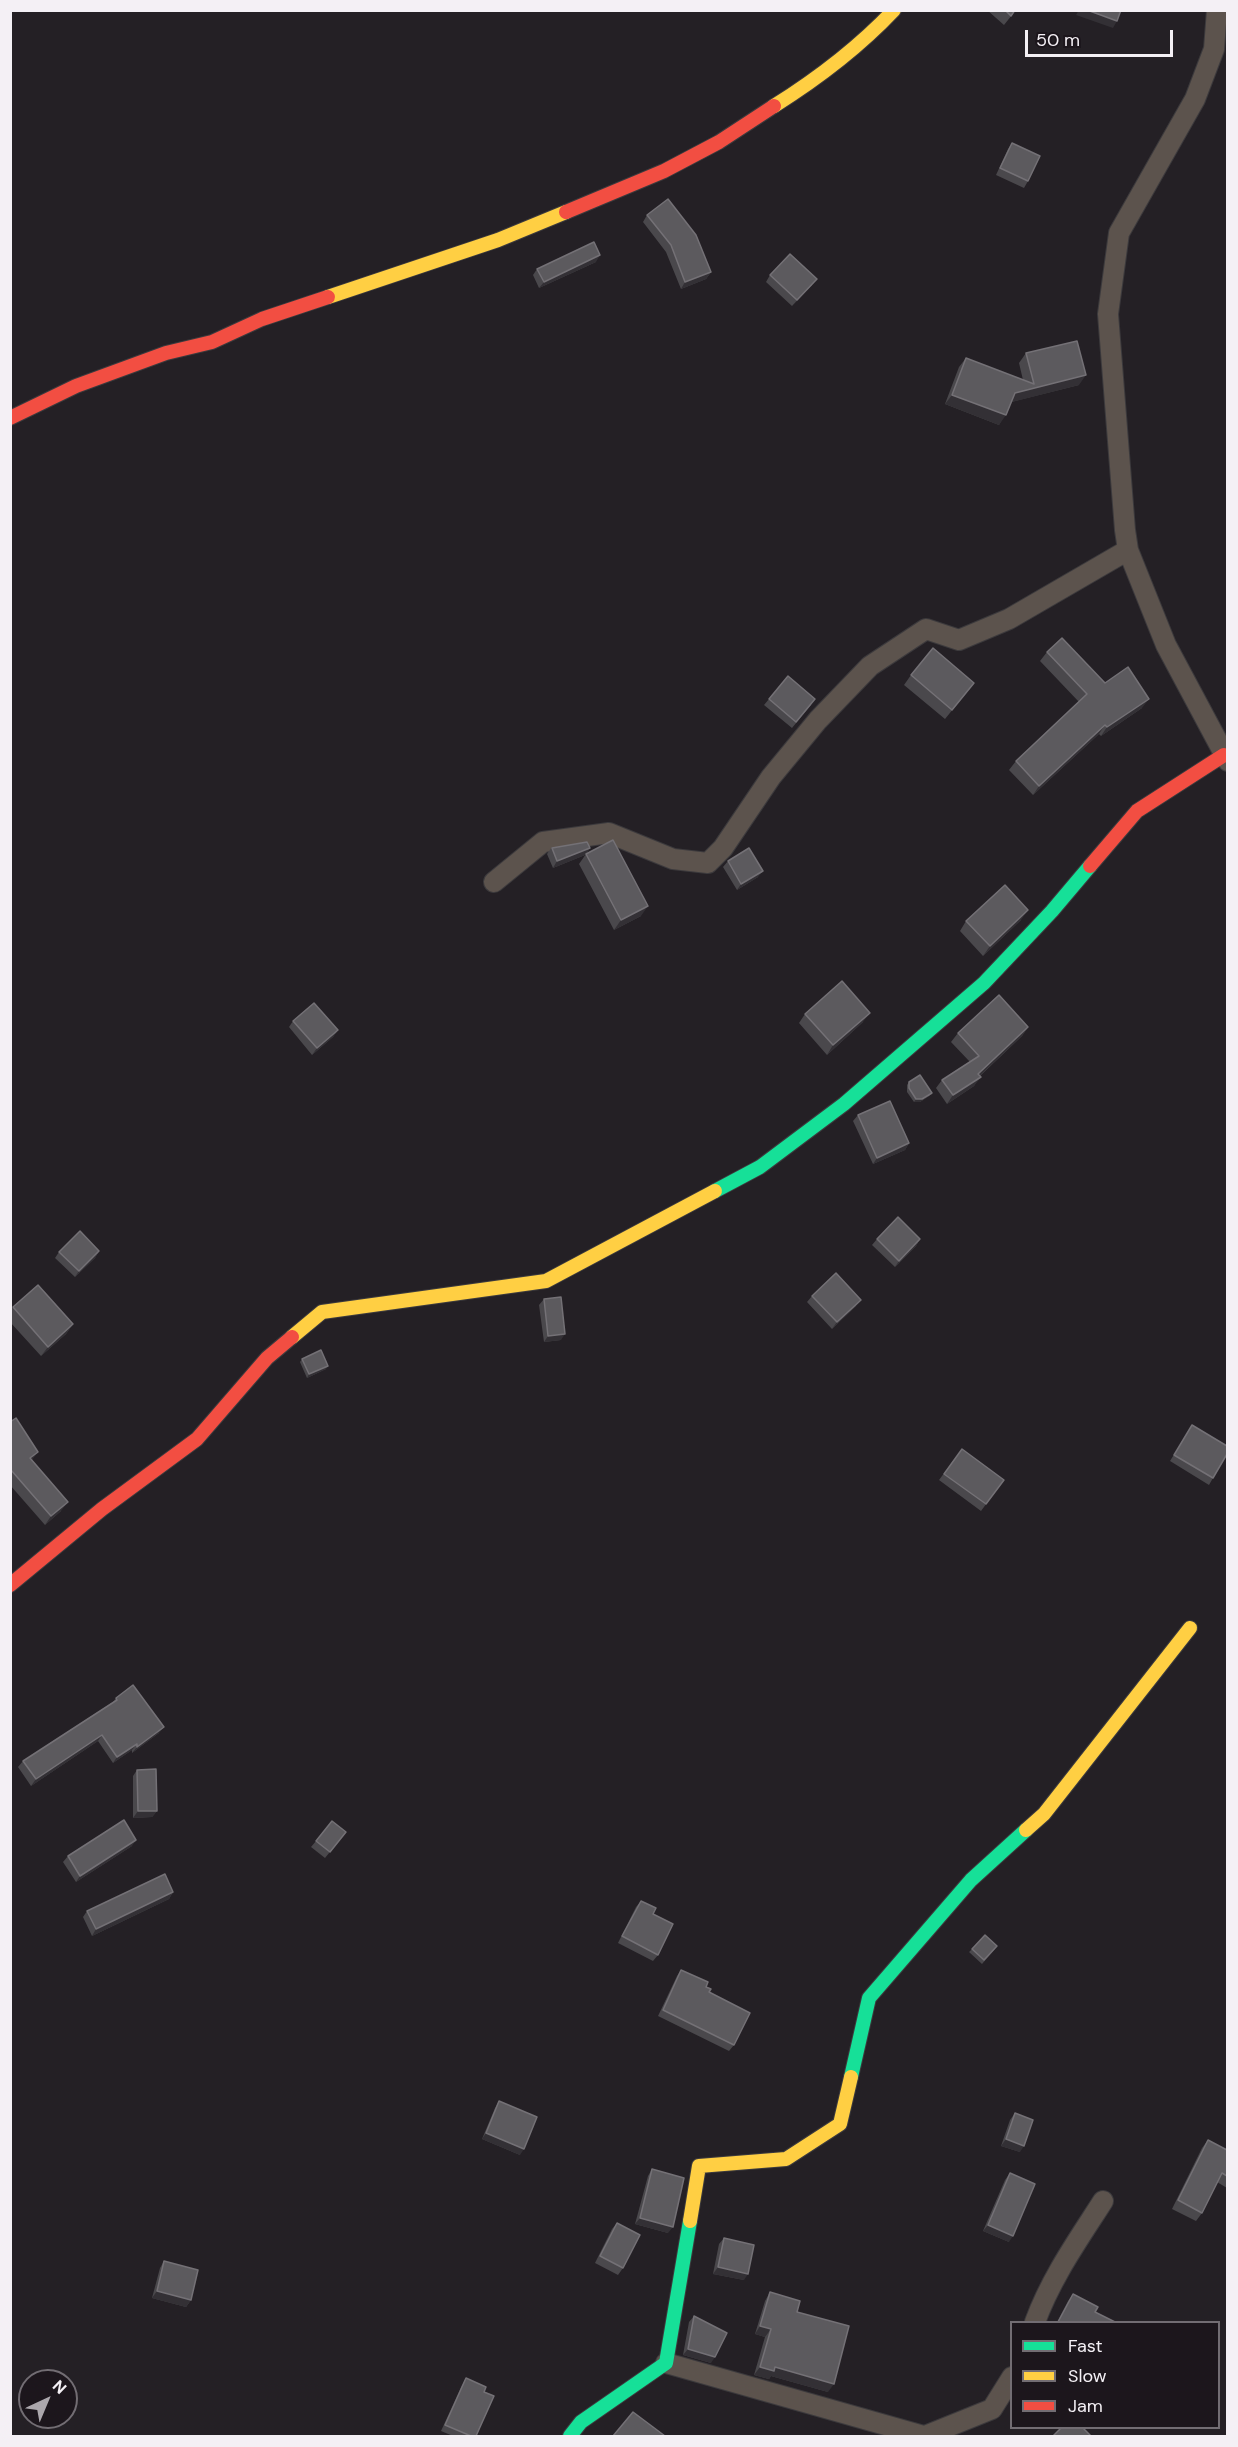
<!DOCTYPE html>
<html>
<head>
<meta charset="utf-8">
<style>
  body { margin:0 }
  #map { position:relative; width:1238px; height:2447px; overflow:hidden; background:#242025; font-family:"DM Sans",sans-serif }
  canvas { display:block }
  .frame { position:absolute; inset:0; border:12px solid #f4f0f5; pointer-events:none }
  .legend { position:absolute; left:1010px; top:2321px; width:210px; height:108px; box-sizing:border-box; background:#1c161c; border:2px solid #726d73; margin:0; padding:8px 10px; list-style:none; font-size:18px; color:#f4f0f5 }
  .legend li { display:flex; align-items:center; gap:12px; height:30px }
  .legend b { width:30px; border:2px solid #726d73 }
  .north { position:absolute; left:18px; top:2369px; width:60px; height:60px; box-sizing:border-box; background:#1c161c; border:2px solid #726d73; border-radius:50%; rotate:44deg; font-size:16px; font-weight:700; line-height:24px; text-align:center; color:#f4f0f5 }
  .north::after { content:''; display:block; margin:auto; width:21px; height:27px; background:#aba7ac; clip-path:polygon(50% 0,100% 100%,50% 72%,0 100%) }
  .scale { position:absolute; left:1025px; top:30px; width:148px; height:27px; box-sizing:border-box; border:3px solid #f4f0f5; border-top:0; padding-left:8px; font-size:18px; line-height:21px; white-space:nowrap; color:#f4f0f5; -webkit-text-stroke:4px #1c161c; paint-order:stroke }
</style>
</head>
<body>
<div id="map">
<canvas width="1238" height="2447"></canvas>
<div class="frame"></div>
<ul class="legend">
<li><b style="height:8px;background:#16e098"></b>Fast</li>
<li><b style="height:8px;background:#ffcf43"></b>Slow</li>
<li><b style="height:8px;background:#f24e42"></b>Jam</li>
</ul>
<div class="north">N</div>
<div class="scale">50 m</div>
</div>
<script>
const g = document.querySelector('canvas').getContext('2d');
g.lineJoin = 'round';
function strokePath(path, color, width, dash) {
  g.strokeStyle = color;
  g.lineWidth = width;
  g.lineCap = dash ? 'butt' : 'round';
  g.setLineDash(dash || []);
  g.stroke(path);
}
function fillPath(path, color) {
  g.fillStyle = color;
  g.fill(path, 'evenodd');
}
const street = new Path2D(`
  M1217,10l-3,39 -19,50 -76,134 -11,81 17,216 3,20 38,95 62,116
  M494,882l49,-40 66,-9 64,26 35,4 15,-15 48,-71 47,-57 52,-54 56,-37 33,11 50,-21 119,-69
  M1035,2322c16,-44 43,-82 68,-121
  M666,2363l258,73
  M925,2436l67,-27 20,-32`);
const fast = new Path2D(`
  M715,1191l45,-24 84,-63 140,-121 68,-72 38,-45
  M851,2077l18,-79 102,-118 55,-50
  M570,2436l11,-14 85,-59 24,-142`);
const slow = new Path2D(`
  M774,106c43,-27 85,-59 120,-96
  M328,297l170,-57 68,-28
  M292,1337l30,-25 224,-31 169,-90
  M1026,1830l18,-16 146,-186
  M690,2221l9,-55 87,-7 54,-35 11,-47`);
const jam = new Path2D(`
  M566,212l98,-41 55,-29 55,-36
  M10,418l66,-32 90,-33 46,-11 50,-23 66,-22
  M1090,866l47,-55 87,-56
  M10,1585l92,-76 95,-70 70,-81 25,-21`);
const wall = new Path2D(`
  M987,10h29l-12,15z
  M1012,143l16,38 -4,7 -28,-13 12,-26z
  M647,215l64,57 -5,7 -25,10 -15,-37 -23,-30z
  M596,262l-57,26 -6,-13 4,-6z
  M770,275l42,10 -20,21 -26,-24z
  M1026,353l53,32 -68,17 -12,23 -54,-21 14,-37 7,-9 57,22 -4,-17z
  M1047,652l58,31 37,25 -41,28 -2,-2 -66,61 -24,-25 7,-9 63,-59 -39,-41z
  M911,675l56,17 -22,27 -41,-34z
  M769,699l42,6 -19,23 -28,-23z
  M552,847l38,1 -5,7 -32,13 -6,-14z
  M586,854l55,62 -27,14 -35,-66z
  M728,861l30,16 -21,13 -14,-23z
  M1021,920l-38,36 -23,-25 6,-10z
  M805,1014l58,8 -36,33 -28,-32z
  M293,1021l45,9 -5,7 -21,18 -23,-28z
  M1028,1027l-6,9 -42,40 -6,10 -27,18 -11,-16 6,-8 28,-18 -19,-20 7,-9z
  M909,1082l23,11 -3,3 -9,6h-6l-7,-10v-7z
  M858,1115l51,28 -4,7 -32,14 -20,-43z
  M877,1239h43l-4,7 -21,21 -23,-22z
  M99,1251l-4,7 -20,19 -20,-19 4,-6z
  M812,1296l44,10 -24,23 -25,-27z
  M544,1299l17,41 -17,2 -5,-37z
  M13,1307l60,17 -7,10 -25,22 -31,-34v-11z
  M302,1359l24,10 -19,9 -7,-16z
  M10,1422l51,89 -16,14 -35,-40z
  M1192,1425l21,53 -4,7 -39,-24z
  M962,1449l42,31 -23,31 -42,-31z
  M116,1698l43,35 -27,20v-3l-19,13 -15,-22 -67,45 -13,-19 5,-6 90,-59z
  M137,1770l20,41 -5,6 -19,1v-42z
  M346,1832l-21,26 -14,-11 5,-6z
  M132,1846l-56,36 -13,-20 5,-6z
  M173,1892l-4,7 -77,37 -9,-19 4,-6z
  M641,1901l12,13 5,41 -5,6 -35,-18 18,-36z
  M972,1949h23l-13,15 -13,-12z
  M681,1970l25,17 3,5 25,53 -5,6 -71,-35 19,-40z
  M499,2101l21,54 -38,-16 13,-31z
  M1015,2113l5,39 -19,-6 9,-26z
  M1208,2140l19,10v38l-10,-6 -15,31 -6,8 -24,-12 30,-61z
  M652,2169l16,64 -33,-9 13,-48z
  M1010,2173l-1,69 -26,-11 22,-51z
  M617,2223l6,45 -5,7 -23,-12 17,-34z
  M724,2238l20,42 -31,-6 6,-30z
  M164,2261l27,39 -5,7 -34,-9 8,-30z
  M770,2292l27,20 31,80 -57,-16 -2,3 -15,-4 11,-38 -10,-3 10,-33z
  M1073,2294l22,18 20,10h-58l11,-21z
  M694,2316l17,47 -28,-8 6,-33z
  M466,2378l18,14 -8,44h-23l-12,-5 21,-46z`);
const shadedWall = new Path2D(`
  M1079,10h8l30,11 -4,7 -37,-13z
  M600,255l-4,7 -57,26 5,-6z
  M711,272l-5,7 -25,10 4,-7z
  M1086,375l-7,10 -71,18 7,-10z
  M952,395l54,20 -7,10 -54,-21z
  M1149,699l-7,9 -41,28 6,-9z
  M1105,725l-6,9 -66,61 6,-9z
  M590,848l-5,7 -32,13 4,-7z
  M763,871l-5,6 -21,13 4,-6z
  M648,906l-7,10 -27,14 7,-10z
  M1028,910l-7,10 -38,36 7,-10z
  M870,1013l-7,9 -36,33 6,-10z
  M1028,1027l-6,9 -50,47 6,-9z
  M338,1030l-5,7 -21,18 5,-7z
  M981,1077l-7,9 -27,18 6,-9z
  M932,1093l-3,3 -9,6h-6l2,-3z
  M909,1143l-4,7 -32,14 4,-6z
  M920,1239l-4,7 -21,21 4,-6z
  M99,1251l-4,7 -20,19 4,-6z
  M861,1300l-5,6 -24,23 5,-7z
  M73,1324l-7,10 -25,22 7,-9z
  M565,1334l-4,6 -17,2 4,-6z
  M328,1366l-2,3 -19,9 2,-4z
  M38,1452l-6,8 -2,-2z
  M68,1502l-7,9 -16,14 6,-9z
  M164,1727l-5,6 -27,20 5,-6z
  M102,1735l-4,6 -67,45 5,-7z
  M137,1744l-5,6 -19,13 4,-6z
  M138,1811h19l-5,6 -19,1z
  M136,1840l-4,6 -56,36 4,-6z
  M173,1892l-4,7 -77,37 4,-7z
  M486,2133l38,16 -4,6 -38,-16z
  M1006,2139l18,7 -4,6 -19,-6z
  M640,2218l33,9 -5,6 -33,-9z
  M988,2225l25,11 -4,6 -26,-11z
  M718,2267l30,7 -4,6 -31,-6z
  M157,2291l34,9 -5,7 -34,-9z
  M760,2326l11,3 -6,8 -10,-3z
  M688,2349l27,8 -4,6 -28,-8z
  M760,2367h15l59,17 -6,8 -57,-16 -2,3 -15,-4z`);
const building = new Path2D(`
  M1005,10h10l-4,6z
  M1087,10h34l-4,11z
  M1012,143l28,13 -12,25 -28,-13z
  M668,199l28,36 15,37 -26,10 -14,-37 -24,-30z
  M594,242l6,13 -56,27 -7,-13z
  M790,254l27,25 -20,21 -27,-25z
  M1077,341l9,34 -71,18 -9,22 -54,-20 14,-37 68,26 -8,-31z
  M1062,638l43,45 23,-16 21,32 -42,28 -2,-2 -66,61 -23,-25 71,-67 -40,-42z
  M933,648l41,35 -22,27 -41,-35z
  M788,676l27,23 -19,23 -27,-23z
  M613,840l35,66 -27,14 -35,-66z
  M587,842l3,6 -33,13 -5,-13z
  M749,848l14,23 -22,13 -13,-23z
  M1005,885l23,25 -38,36 -24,-25z
  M842,981l28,32 -37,32 -28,-31z
  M999,995l29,32 -50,47 3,3 -28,18 -11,-15 37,-24 -21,-23z
  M314,1003l24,27 -21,18 -24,-27z
  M920,1075l12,18 -10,6h-6l-7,-11v-6z
  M890,1101l19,42 -32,15 -19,-43z
  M898,1217l22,22 -21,22 -22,-22z
  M80,1231l19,20 -20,20 -20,-19z
  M836,1273l25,27 -24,22 -25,-26z
  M38,1285l35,39 -25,23 -35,-40z
  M561,1297l4,37 -17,2 -4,-37z
  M321,1350l7,16 -19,8 -7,-15z
  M16,1418l22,34 -8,6 38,44 -17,14 -40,-46 -1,1v-49z
  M1192,1425l35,21v8l-14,24 -39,-23z
  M962,1449l42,31 -18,24 -42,-30z
  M133,1685l31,42 -27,20v-3l-20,13 -15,-22 -66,44 -13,-18 94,-61 -1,-2z
  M156,1769l1,42h-19l-1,-41z
  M124,1820l12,20 -56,36 -12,-20z
  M332,1821l14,11 -16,20 -14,-11z
  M165,1874l8,18 -77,37 -9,-18z
  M641,1901l15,7 -3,6 20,10 -15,31 -36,-19z
  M985,1935l12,11 -13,14 -12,-11z
  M681,1970l27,12 -2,5 5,2 -2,3 41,21 -16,32 -71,-35z
  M499,2101l38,16 -13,32 -38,-16z
  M1015,2113l18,7 -9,26 -18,-7z
  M1208,2140l19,10v26l-5,-3 -20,40 -24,-13z
  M652,2169l32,9 -11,49 -33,-9z
  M1010,2173l25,11 -22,52 -25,-11z
  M617,2223l23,12 -17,33 -23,-12z
  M724,2238l30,7 -6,29 -30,-7z
  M164,2261l34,9 -7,30 -34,-9z
  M770,2292l30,9 -3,11 52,14 -15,58 -59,-17 -1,4 -14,-4 11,-38 -11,-3z
  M1073,2294l25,13 -3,5 20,10h-57z
  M694,2316l33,17 -12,24 -27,-8z
  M466,2378l20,9 -2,5 10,4 -18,40h-5l-26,-11z
  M633,2412l32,24h-52z
  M1062,2427h20l9,9h-38z`);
strokePath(street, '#3c3a3d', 22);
strokePath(fast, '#3c3a3d', 16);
strokePath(slow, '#3c3a3d', 16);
strokePath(jam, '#3c3a3d', 16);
strokePath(street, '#5c534d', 20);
strokePath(fast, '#16e098', 14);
strokePath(slow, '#ffcf43', 14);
strokePath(jam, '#f24e42', 14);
fillPath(wall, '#4a484c');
fillPath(shadedWall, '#333035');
fillPath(building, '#5c5a5e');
strokePath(building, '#747176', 1.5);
</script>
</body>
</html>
